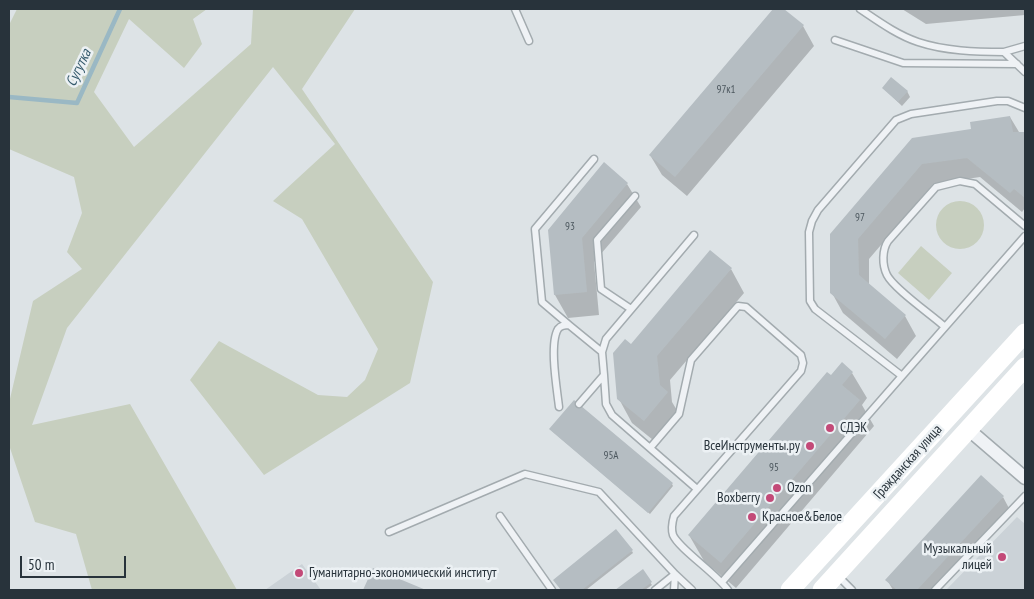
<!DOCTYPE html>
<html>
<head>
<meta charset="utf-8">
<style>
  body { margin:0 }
  #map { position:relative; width:1034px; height:599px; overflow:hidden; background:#dde3e6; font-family:"PT Sans Narrow",sans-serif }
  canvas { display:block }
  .frame { position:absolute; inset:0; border:10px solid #28333b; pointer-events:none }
  .scale { position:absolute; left:20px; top:556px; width:106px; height:22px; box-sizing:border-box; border:2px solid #28333b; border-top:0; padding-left:6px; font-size:15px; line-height:18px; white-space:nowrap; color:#28333b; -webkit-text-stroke:4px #ecf1f4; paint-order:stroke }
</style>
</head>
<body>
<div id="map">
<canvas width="1034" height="599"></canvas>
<div class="frame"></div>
<div class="scale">50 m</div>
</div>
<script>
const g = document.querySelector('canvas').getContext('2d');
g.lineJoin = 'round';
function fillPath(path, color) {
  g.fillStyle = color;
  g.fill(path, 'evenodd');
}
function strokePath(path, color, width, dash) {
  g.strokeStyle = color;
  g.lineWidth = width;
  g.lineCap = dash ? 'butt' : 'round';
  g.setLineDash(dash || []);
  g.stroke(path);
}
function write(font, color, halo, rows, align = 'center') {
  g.font = font + ' "PT Sans Narrow",sans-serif';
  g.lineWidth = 5;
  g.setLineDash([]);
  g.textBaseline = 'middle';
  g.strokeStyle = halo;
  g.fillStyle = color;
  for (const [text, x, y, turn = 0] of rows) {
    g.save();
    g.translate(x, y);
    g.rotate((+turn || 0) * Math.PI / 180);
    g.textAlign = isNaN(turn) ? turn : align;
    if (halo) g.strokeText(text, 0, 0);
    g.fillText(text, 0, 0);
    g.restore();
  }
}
const built = new Path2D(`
  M1017,517l8,7v66h-79z
  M302,564l19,26h-56z`);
const green = new Path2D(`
  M17,9h190l-14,10 9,25 -18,24 -55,-49 -35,73 40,55 117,-103 2,-35h102l-53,80 131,193 -23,101 -146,92 -74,-95 29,-39 99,54 29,2 18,-17 13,-31 -76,-130 -29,-18 62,-57 -62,-77 -206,261 -35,97 98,-21 107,186h-145l-16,-56 -41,-12 -26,-77v-42l24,-102 49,-32 -15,-17 15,-39 -8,-36 -65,-28v-124z
  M936 225a24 24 0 1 1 48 0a24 24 0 1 1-48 0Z
  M921,246l31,27 -23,27 -31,-27z`);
const shadow = new Path2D(`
  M774,9h8l21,17 11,20 -127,150 -25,-21 -12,-20z
  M902,9h123v6l-99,9z
  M883,88l24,3 3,6 -8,9z
  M1010,117l9,15 6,1v75l-3,4 -42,-35 -47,7 -64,75v27l36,30 11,20 -19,23 -54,-46 -11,-20 -1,-59 81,-95 60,-9z
  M627,184l14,23 -47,55 5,53 -31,3 -13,-23 -6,-65z
  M731,269l13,24 -74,87 2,22 9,15 -23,27 -26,-21 -13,-24 12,-53z
  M852,373l15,25 -5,7 12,21 -138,162 -32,-27 -15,-26 142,-158z
  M552,431l120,53 1,2 -23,28z
  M1003,497l8,15 -71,78h-47l-6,-10z
  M632,551l1,2 -47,37h-24l-6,-8z
  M374,569l49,21h-58z
  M642,571l10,14 -7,5h-28z`);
const stream = new Path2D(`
  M9,97l68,6 43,-94`);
const building = new Path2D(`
  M773,9h11l20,16 -129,152 -26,-22z
  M891,77l17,14 -10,11 -16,-14z
  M1010,116l3,16h12v66l-11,-9 -4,4 -43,-35 -45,6 -64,75 1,36 47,40 -21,24 -55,-46v-59l82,-96 59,-9 -1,-7z
  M604,162l24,21 -46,55 5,54 -33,3 -6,-65z
  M710,250l22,18 -75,88 3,29 8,7 -24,29 -27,-22 -4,-46 12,-14 6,5z
  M842,362l11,10 -11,13 18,15 -139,163 -33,-28 139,-163 4,3z
  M574,400l99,83 -25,30 -99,-84z
  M981,475l23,21 -87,94h-20l-12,-10z
  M616,529l17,21 -51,40h-21l-8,-10z
  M373,568l53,22h-63z
  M643,569l9,13 -11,8h-26z`);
const lane = new Path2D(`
  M515,9l14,32
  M860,9c18,12 37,26 58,33 27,9 58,10 86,10l21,20
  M835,40l68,23 114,1
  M1004,52l21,-6
  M1025,108l-17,-7h-11l-86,13 -15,6 -78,90 -6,11 -3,11 1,69 5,8 87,67 123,-140
  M631,309l-30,-20 -4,-49 38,-44
  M569,325l-27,-23 -7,-73 59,-70
  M945,327c-13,-12 -51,-38 -58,-52 -5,-10 -5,-25 1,-34l48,-54 24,-6 15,3 50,42
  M602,352l2,23
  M579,404l25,-29 2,29 6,11 85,74
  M559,407c-2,-18 -10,-63 -1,-78 3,-4 7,-4 11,-4l33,27 4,-13 88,-104
  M650,448l29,-34 12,-54 47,-54 8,1 55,48 2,8 -2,8 -127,145c-2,7 -3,13 -1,19 6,14 43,38 55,55
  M500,516l52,74
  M389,532l136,-58 74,18 76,82 -1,16
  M837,575l15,15
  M722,582l180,-206
  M655,590l20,-16 17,16
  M935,590l90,-94`);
const street = new Path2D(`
  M968,429l57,49`);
const secondary = new Path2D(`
  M790,590l235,-257
  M822,590l203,-223`);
const markers = [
  [830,428,5,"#c34a78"],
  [810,446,5,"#c34a78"],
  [777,488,5,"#c34a78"],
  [770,498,5,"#c34a78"],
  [752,517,5,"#c34a78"],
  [1002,557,5,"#c34a78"],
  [299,573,5,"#c34a78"]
];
const numberNames = [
  ["97к1",726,90],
  ["97",860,218],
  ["93",570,227],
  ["95А",611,456],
  ["95",774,468]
];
const poiNames = [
  ["СДЭК",840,428],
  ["ВсеИнструменты.ру",800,446,"right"],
  ["Ozon",787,488],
  ["Boxberry",760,498,"right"],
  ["Красное&Белое",762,517],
  ["Музыкальный",992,549,"right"],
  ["лицей",992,565,"right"],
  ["Гуманитарно-экономический институт",309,573]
];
const streetNames = [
  ["Гражданская улица",908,462,-48]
];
const waterNames = [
  ["Сугутка",79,68,-65]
];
fillPath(built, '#cbd2d7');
fillPath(green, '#c7cfbf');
fillPath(shadow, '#0003');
strokePath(stream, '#9ab8c4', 4.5);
fillPath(building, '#b5bdc2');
strokePath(lane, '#a3abaf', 9);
strokePath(street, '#a3abaf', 15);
strokePath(lane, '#eff2f5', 6);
strokePath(street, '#eff2f5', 12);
strokePath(secondary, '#fff', 19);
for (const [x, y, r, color] of markers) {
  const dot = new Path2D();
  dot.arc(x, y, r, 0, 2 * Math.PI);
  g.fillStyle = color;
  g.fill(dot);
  strokePath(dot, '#ecf1f4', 2);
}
write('11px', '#4b565d', null, numberNames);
write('14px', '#28333b', '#ecf1f4', poiNames, 'left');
write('14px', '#28333b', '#ecf1f4', streetNames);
write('italic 15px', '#355a6c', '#ecf1f4', waterNames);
</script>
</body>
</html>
